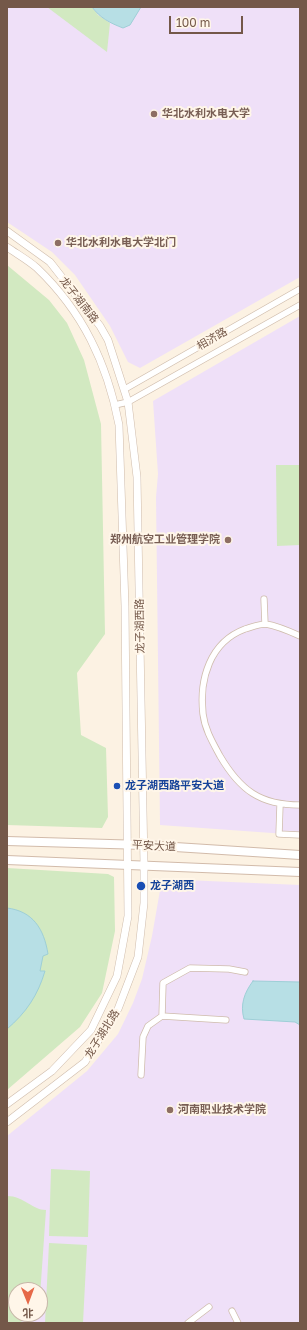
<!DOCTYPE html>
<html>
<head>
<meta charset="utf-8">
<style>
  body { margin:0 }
  #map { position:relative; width:307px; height:1330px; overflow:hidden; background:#fcf2e3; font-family:"Golos Text","Noto Sans SC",sans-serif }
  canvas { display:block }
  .frame { position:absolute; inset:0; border:8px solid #745849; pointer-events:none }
  .north { position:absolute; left:8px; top:1282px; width:40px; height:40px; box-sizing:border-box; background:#fff6e9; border:1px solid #c7b7a9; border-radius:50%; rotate:179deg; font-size:11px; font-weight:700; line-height:16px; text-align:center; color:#745849 }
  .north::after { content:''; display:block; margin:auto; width:14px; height:18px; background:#e66948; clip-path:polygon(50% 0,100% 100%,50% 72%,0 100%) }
  .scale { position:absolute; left:169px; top:16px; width:74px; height:18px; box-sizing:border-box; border:2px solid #745849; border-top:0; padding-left:5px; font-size:12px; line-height:14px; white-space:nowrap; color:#745849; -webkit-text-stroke:3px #fff6e9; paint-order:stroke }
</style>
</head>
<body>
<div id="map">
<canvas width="307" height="1330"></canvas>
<div class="frame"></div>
<div class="north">北</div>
<div class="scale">100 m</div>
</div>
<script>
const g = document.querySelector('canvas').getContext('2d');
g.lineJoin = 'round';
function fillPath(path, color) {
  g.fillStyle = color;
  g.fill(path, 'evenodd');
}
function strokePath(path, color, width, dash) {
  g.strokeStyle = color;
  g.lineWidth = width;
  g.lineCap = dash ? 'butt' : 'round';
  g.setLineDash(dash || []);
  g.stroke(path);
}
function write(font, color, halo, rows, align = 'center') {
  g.font = font + ' "Golos Text","Noto Sans SC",sans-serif';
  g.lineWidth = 4;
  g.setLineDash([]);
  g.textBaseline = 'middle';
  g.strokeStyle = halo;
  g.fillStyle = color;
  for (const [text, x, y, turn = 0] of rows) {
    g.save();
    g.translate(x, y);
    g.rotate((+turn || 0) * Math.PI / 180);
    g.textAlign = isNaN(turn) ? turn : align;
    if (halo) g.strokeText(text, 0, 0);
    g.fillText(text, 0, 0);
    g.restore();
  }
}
const education = new Path2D(`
  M7,7h293v270l-160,91 -12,-6 -18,-36 -35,-51 -23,-23 -45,-30z
  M300,316v519l-140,-10 -4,-328 2,-23 -5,-73z
  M162,879l138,6v438h-293v-187l80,-65 31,-37 15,-31 9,-24 10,-43zM16,1290h24v24h-24z`);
const green = new Path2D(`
  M47,7h45l6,8 12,8 -3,29z
  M7,265l42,35 18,23 17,37 17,64 4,210 -28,39 4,62 25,13 2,69 -6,11 -95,-3z
  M276,465h24v80l-23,1z
  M7,868l101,6 6,3 1,54 -13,62 -22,34 -73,63z
  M51,1169l39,2 -2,66 -39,-1z
  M7,1196c17,0 25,14 39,14l-6,86v-6h-24v24h15c-5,9 -15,9 -24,9z
  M49,1243l38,2 -4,78h-38z`);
const water = new Path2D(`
  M92,7h49l-11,18 -7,3c-13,-5 -23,-10 -31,-21z
  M7,908c26,3 37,21 41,46l-5,2 -3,15h5c-7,24 -19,42 -38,58z
  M253,981l47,1v43l-5,-3 -51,-3c-4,-14 0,-26 9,-38z`);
const minor = new Path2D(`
  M125,389l175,-100
  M115,405l13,-3 172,-97
  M264,599l1,25
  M300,636c-11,-5 -22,-10 -34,-12 -7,0 -14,3 -21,5 -35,13 -46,50 -42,85 2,16 10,29 17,42 20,34 40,49 80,49
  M280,805l-1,29 21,1
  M162,1016l1,-33 27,-15 39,1 16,3
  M141,1075l2,-38 5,-11 14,-10 64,4
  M232,1311l6,12
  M188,1323l21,-16`);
const tertiary = new Path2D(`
  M7,231l43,31 50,64 8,14 20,62 9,75 7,388v38l-6,54 -20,52 -33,53 -78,60
  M7,247c10,7 21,13 30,21 46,44 70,95 82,157l6,181 3,310 -11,60 -26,54 -39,41 -45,33`);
const secondary = new Path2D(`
  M7,841l137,4 156,10
  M7,860l293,12`);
const markers = [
  [154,114,4,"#8d6e63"],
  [58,243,4,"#8d6e63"],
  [228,540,4,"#8d6e63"],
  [117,786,4,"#1a4fb4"],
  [141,886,5,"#1a4fb4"],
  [170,1110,4,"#8d6e63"]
];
const educationNames = [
  ["华北水利水电大学",162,114],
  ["华北水利水电大学北门",66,243],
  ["郑州航空工业管理学院",220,540,"right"],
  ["河南职业技术学院",178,1110]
];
const streetNames = [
  ["龙子湖南路",79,300,52],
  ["相济路",212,339,-30],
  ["龙子湖西路",140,626,-91],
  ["平安大道",154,846,3],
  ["龙子湖北路",102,1034,-58]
];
const transitNames = [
  ["龙子湖西路平安大道",125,786],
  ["龙子湖西",150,886]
];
fillPath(education, '#efe0f8');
fillPath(green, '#d2e9c1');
fillPath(water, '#b7dfe5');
strokePath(water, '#9ecfd7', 1);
strokePath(minor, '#cfbcac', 7);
strokePath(tertiary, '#cfbcac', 8);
strokePath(secondary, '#d2bbaa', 10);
strokePath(minor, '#fff', 5.5);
strokePath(tertiary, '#fff', 7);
strokePath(secondary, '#fff', 8);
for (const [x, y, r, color] of markers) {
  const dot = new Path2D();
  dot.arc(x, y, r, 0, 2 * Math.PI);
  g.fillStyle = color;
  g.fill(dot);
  strokePath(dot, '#fff6e9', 1.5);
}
write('bold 11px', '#785e54', '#fff6e9', educationNames, 'left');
write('11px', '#745849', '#fff6e9', streetNames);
write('bold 11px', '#164399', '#fff6e9', transitNames, 'left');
</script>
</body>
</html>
